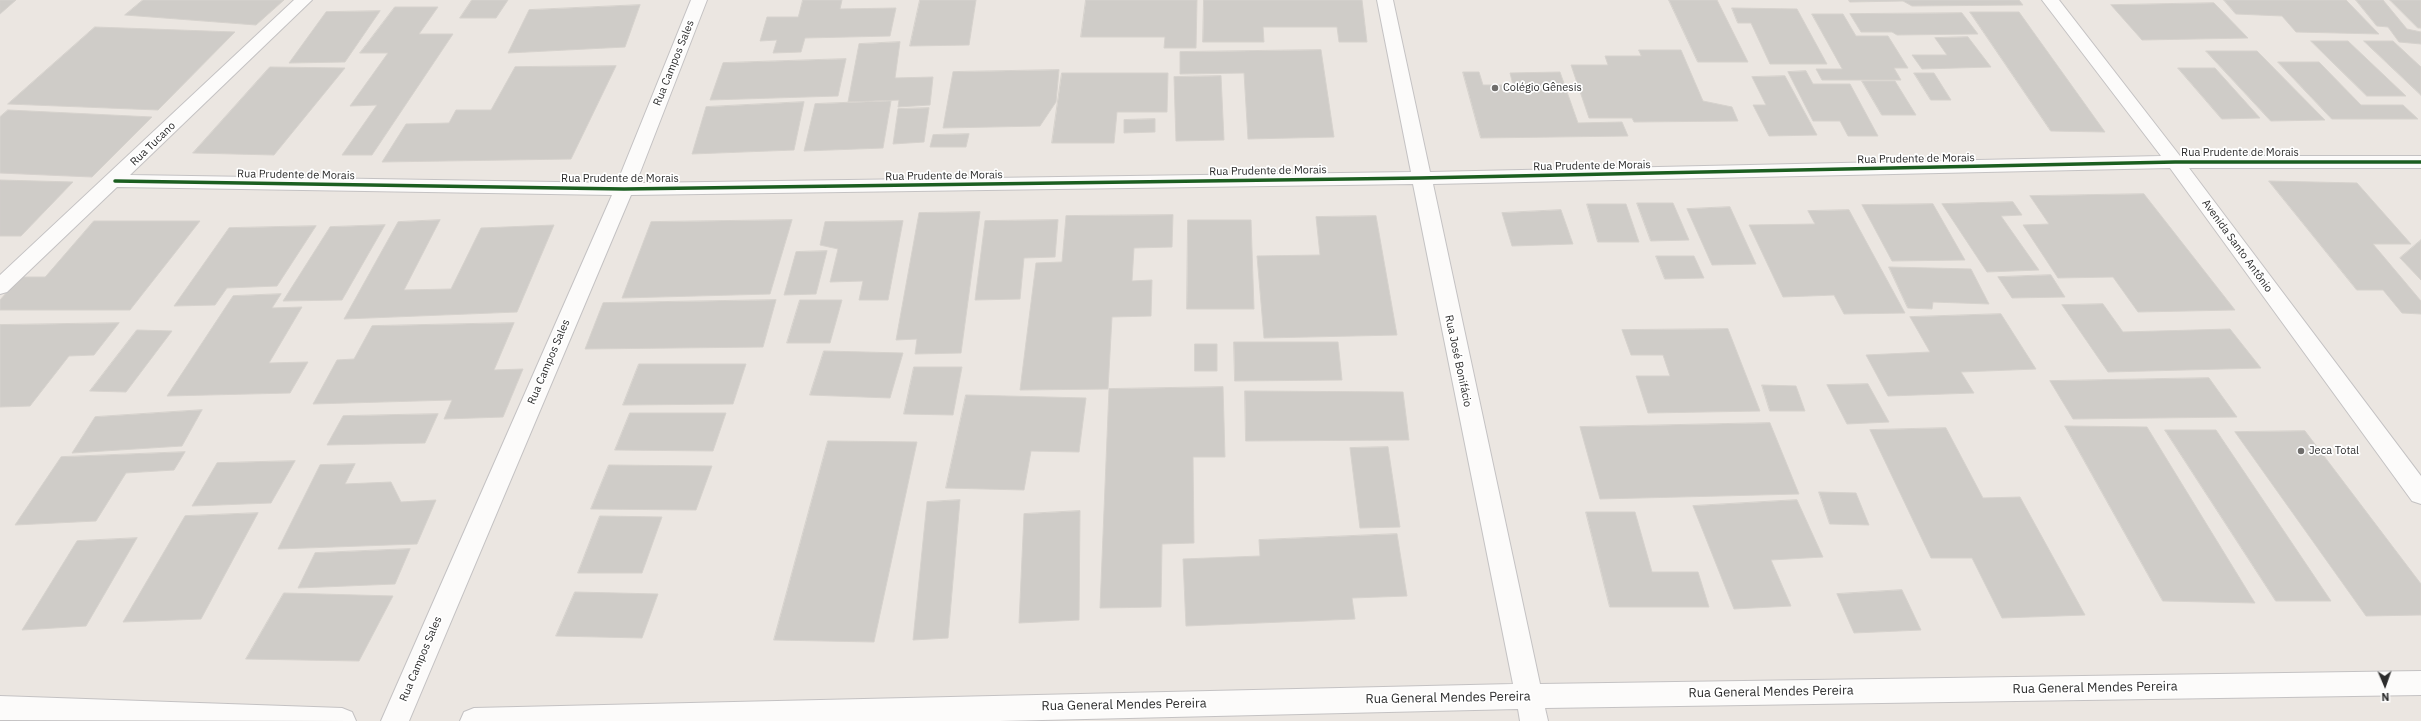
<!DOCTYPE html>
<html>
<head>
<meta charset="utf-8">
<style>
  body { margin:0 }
  #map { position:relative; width:2421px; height:721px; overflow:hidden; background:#ebe6e1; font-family:"IBM Plex Sans",sans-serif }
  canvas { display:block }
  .north { position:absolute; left:2365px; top:665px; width:40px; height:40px; -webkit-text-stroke:3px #fff; paint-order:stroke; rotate:178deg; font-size:11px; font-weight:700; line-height:16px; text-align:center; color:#2c2c2c }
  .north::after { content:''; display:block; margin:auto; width:14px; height:18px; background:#2c2c2c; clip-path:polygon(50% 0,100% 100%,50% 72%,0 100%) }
</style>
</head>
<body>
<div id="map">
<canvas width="2421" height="721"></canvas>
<div class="north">N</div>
</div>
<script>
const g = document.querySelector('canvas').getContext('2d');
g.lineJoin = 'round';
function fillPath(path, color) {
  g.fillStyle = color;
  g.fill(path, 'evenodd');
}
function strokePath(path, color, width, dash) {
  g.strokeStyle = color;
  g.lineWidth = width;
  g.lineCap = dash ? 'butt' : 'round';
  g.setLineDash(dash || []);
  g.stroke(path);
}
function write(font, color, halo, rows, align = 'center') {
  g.font = font + ' "IBM Plex Sans",sans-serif';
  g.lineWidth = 3.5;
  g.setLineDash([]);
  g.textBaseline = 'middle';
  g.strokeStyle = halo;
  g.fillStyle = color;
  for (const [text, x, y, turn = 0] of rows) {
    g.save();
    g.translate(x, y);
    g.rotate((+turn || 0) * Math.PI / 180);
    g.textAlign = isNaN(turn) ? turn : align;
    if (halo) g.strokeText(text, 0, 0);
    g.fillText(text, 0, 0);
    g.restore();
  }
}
const building = new Path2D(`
  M0,0h16l-16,14z
  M143,0h141l-28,25 -131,-10z
  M472,0h36l-12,18h-36z
  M803,0h39l-2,9 56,-1 -6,28 -85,2 -4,14 -28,1 4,-13 -17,1 7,-24h31z
  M920,0h56l-7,45 -59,1z
  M1086,0h111l-1,48h-32l1,-11h-84z
  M1204,0h158l5,42h-28l-2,-15h-74l1,15h-61z
  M1669,0h48l31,62h-50z
  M1849,0h170l4,5 -111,1 -9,-5 -53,1z
  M2224,0h122l33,34 -83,-2 -14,-16 -46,-2z
  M2356,0h27l24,29 14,3v12l-22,-2 -11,-15 -11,-1z
  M2390,0h31v28h-3z
  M2214,3l34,35 -106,2 -31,-35z
  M640,5l-15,42 -117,6 21,-43z
  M395,7h43l-19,27h34l-81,121h-30l35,-50 -27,1 38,-53h-28z
  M1732,8l65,1 30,55h-57l-19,-41h-13z
  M380,11l-35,51 -56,1 37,-51z
  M1970,12h49l86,120 -54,-1z
  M1962,13l16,21 -81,1 -5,-3h-31l-11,-18z
  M1812,14h31l13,22h32l20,32h-14l7,12h-79l-6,-11h26z
  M95,27l140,5 -77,78 -150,-6z
  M1968,37l23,30 -69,2 -10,-14h35l-12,-17z
  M2311,41h37l58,55h-39z
  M2364,41h29l28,26v28z
  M900,42l-5,36 38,-1 -3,28 -32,2 1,-7 -51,2 11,-58z
  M1321,50l13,87 -86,2 -4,-66 -64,1v-22z
  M1639,50h42l22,51 29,6 6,14 -104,1 -2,-4h-43l-18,-53h37l-3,-9h36z
  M2206,51h51l68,69 -54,1z
  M846,59l-8,37 -128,4 13,-37z
  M2278,62h41l42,43h42l15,14h-86z
  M616,66l-45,93 -189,3 24,-38 43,-1 7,-13h35l24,-43z
  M270,67l75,1 -71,87 -81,-2z
  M2178,68h37l45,50 -38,1z
  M1059,70l-3,32 -16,24 -97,2 10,-56z
  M1806,71l7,13h37l28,52h-30l-8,-15h-27l-25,-49z
  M1463,72h16l4,13h30l-3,-12 50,-1 18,51 44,-1 6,14 -147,2z
  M1062,73h106l-1,39h-50l-3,31h-62z
  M1914,73h20l17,27h-20z
  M1221,76l3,64 -48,1 -2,-64z
  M1785,76l32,59 -48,1 -16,-31h13l-14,-28z
  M1862,81h33l21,34h-34z
  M891,101l-8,47 -79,3 11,-47z
  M804,102l-10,48 -102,4 14,-47z
  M929,108l-5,34 -31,2 5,-35z
  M8,110l144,7 -60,60 -92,-4v-56z
  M1155,119v13l-31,1v-13z
  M969,134l-3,13h-36l3,-12z
  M0,180l73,2 -52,54h-21z
  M2269,181l88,2 54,61h-38l48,57v13l-19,-1 -19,-23h-26z
  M2144,194l91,116 -97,2 -25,-35 -55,1 -35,-53 26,-1 -19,-28z
  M2013,202l9,13 -21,1 38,54 -52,2 -45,-68z
  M1637,203h36l16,37 -38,1z
  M1587,204h39l13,38h-41z
  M1933,204l32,56 -73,1 -30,-56z
  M1730,207l26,57 -44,1 -25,-56z
  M1561,210l12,34 -61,2 -10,-33z
  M1849,210l56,103 -61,1 -10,-19 -51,2 -34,-72 66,-1 -7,-13z
  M980,212l-19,141 -46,1 2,-15 -21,1 23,-127z
  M1173,215l-1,32 -38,1 -2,33 20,-1 -1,36 -39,1 -4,72 -88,1 16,-127 26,-1 4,-46z
  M1376,216l21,119 -133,3 -7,-82 63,-1 -4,-38z
  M440,220l-36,70 47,-1 30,-61 73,-3 -37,87 -173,7 54,-97z
  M792,220l-22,74 -148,4 29,-76z
  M1058,220l-3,37 -31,1 -4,41 -45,1 10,-79z
  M1188,220h63l3,89h-67z
  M94,221h106l-70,89h-130v-10l20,-23h25z
  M903,221l-15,79h-29l4,-19 -33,1 8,-33 -18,-4 5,-23z
  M385,225l-43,75 -59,1 47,-74z
  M316,226l-39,60 -50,2 -12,17 -41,1 55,-78z
  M2421,240v40l-21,-22z
  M827,251l-11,43 -32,1 12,-43z
  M1656,256h38l10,22 -39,1z
  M1889,267l82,2 18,35 -56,-2 -1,7 -24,-1z
  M2051,275l14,22 -53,1 -14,-21z
  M281,294l-9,14 30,-1 -33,56 39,-1 -18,31 -123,3 66,-100z
  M776,300l-13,47 -178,2 18,-46z
  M800,300h42l-12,43h-43z
  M2103,304l20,28 107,-3 31,39 -153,4 -46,-67z
  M2001,314l35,55 -75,3 13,21 -86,3 -22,-41 64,-3 -20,-35z
  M119,323l-25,32 -25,1 -39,50 -30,1v-82z
  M514,323l-20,47 29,-1 -20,48 -59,2 8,-19 -139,4 24,-44 17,-1 18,-33z
  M1728,329l32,82 -112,2 -12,-37h34l-7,-21h-32l-9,-25z
  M137,330l35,1 -46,61 -36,-1z
  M1234,342h104l4,38 -107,1z
  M1195,344h22v27h-22z
  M824,351l79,2 -13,45 -80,-3z
  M639,364h107l-13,40 -110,1z
  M914,367h48l-9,48 -49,-1z
  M2209,378l28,39 -164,2 -23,-38z
  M1868,384l21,38 -42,2 -20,-39z
  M1762,385l34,1 9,25h-35z
  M1223,387l2,70h-32l1,86 -32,1 -1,63 -61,1 9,-219z
  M1245,391l158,1 6,48 -163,1z
  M966,395l120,3 -7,54 -48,-1 -7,39 -78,-2z
  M202,410l-20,36 -110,7 23,-36z
  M630,413h96l-13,38 -98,-1z
  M438,414l-13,29 -98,2 16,-29z
  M1770,423l29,71 -199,5 -20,-72z
  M2065,426l82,1 108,176 -92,-2z
  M1946,428l37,70 37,-1 65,118 -83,3 -30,-60h-41l-61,-128z
  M2165,430h51l115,171h-55z
  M2305,431l116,153v31l-55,1 -131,-184z
  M828,441l89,1 -43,200 -100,-2z
  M1388,447l12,80 -40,1 -10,-80z
  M185,452l-11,18 -48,3 -30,48 -81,4 46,-68z
  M295,461l-24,42 -79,3 25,-43z
  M355,464l-10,20 46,-2 10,20 35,-2 -19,44 -139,5 42,-84z
  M609,465l103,1 -16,44 -105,-1z
  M1819,492l37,1 13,32 -39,-1z
  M960,500l-12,138 -35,2 14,-138z
  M1797,500l26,57 -52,3 20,46 -57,3 -41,-103z
  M1080,511l-1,109 -60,3 5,-109z
  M1586,512h49l17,60h46l11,35h-99z
  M258,513l-57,106 -78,3 62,-106z
  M600,516l62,1 -20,56h-64z
  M1397,534l10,62 -55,2 3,21 -169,7 -3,-67 77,-3 -1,-16z
  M137,538l-51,88 -64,4 55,-89z
  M410,549l-15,35 -97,4 17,-35z
  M1902,590l19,40 -67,3 -17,-39z
  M575,592l83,2 -16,44 -86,-2z
  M284,593l109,3 -34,65 -113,-2z`);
const minor = new Path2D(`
  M294,0h18l-182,175 487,8 74,-183h16l-71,183 775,-11 -34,-172h16l37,172 731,-16 -119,-156h17l121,156h241v12h-232l232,308v28l-9,-3 -242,-333 -737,16 107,500 881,-13v24l-876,13 3,13h-28l-2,-12 -519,12h-539l4,-9 10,-4 1039,-24 -100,-500 -782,11 -222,526h-28l231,-526 -495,-8 -110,105 -7,2v-19z
  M0,696l342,12 10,4 4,9 -356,-1z`);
const cycleway = new Path2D(`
  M115,181l509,8 796,-11 755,-16h246`);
const markers = [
  [1495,88,4,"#6f6d6b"],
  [2301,451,4,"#6f6d6b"]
];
const streetNames = [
  ["Rua Campos Sales",674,63,-68],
  ["Rua Tucano",153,144,-44],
  ["Rua Prudente de Morais",2240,153],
  ["Rua Prudente de Morais",1916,159,-1],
  ["Rua Prudente de Morais",1592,166,-1],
  ["Rua Prudente de Morais",1268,171,-1],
  ["Rua Prudente de Morais",296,175,1],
  ["Rua Prudente de Morais",944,176,-1],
  ["Rua Prudente de Morais",620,179],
  ["Avenida Santo Antônio",2237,246,54],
  ["Rua José Bonifácio",1458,361,78],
  ["Rua Campos Sales",549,362,-67],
  ["Rua Campos Sales",421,659,-67]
];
const poiNames = [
  ["Colégio Gênesis",1503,88],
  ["Jeca Total",2309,451]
];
const nearStreetnames = [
  ["Rua General Mendes Pereira",2095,688,-1],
  ["Rua General Mendes Pereira",1771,692,-1],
  ["Rua General Mendes Pereira",1448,698,-1],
  ["Rua General Mendes Pereira",1124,705,-1]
];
fillPath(building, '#cfccc8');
strokePath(building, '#d6d2cd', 1);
strokePath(minor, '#c4c2c3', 2);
fillPath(minor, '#fcfbfa');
strokePath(cycleway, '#1b5e20', 3.5);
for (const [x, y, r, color] of markers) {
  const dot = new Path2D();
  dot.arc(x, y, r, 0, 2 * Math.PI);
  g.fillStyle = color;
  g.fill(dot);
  strokePath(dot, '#fff', 1.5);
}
write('11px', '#2c2c2c', '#fff', streetNames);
write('11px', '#2c2c2c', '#fff', poiNames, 'left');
write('13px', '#2c2c2c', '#fff', nearStreetnames);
</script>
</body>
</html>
